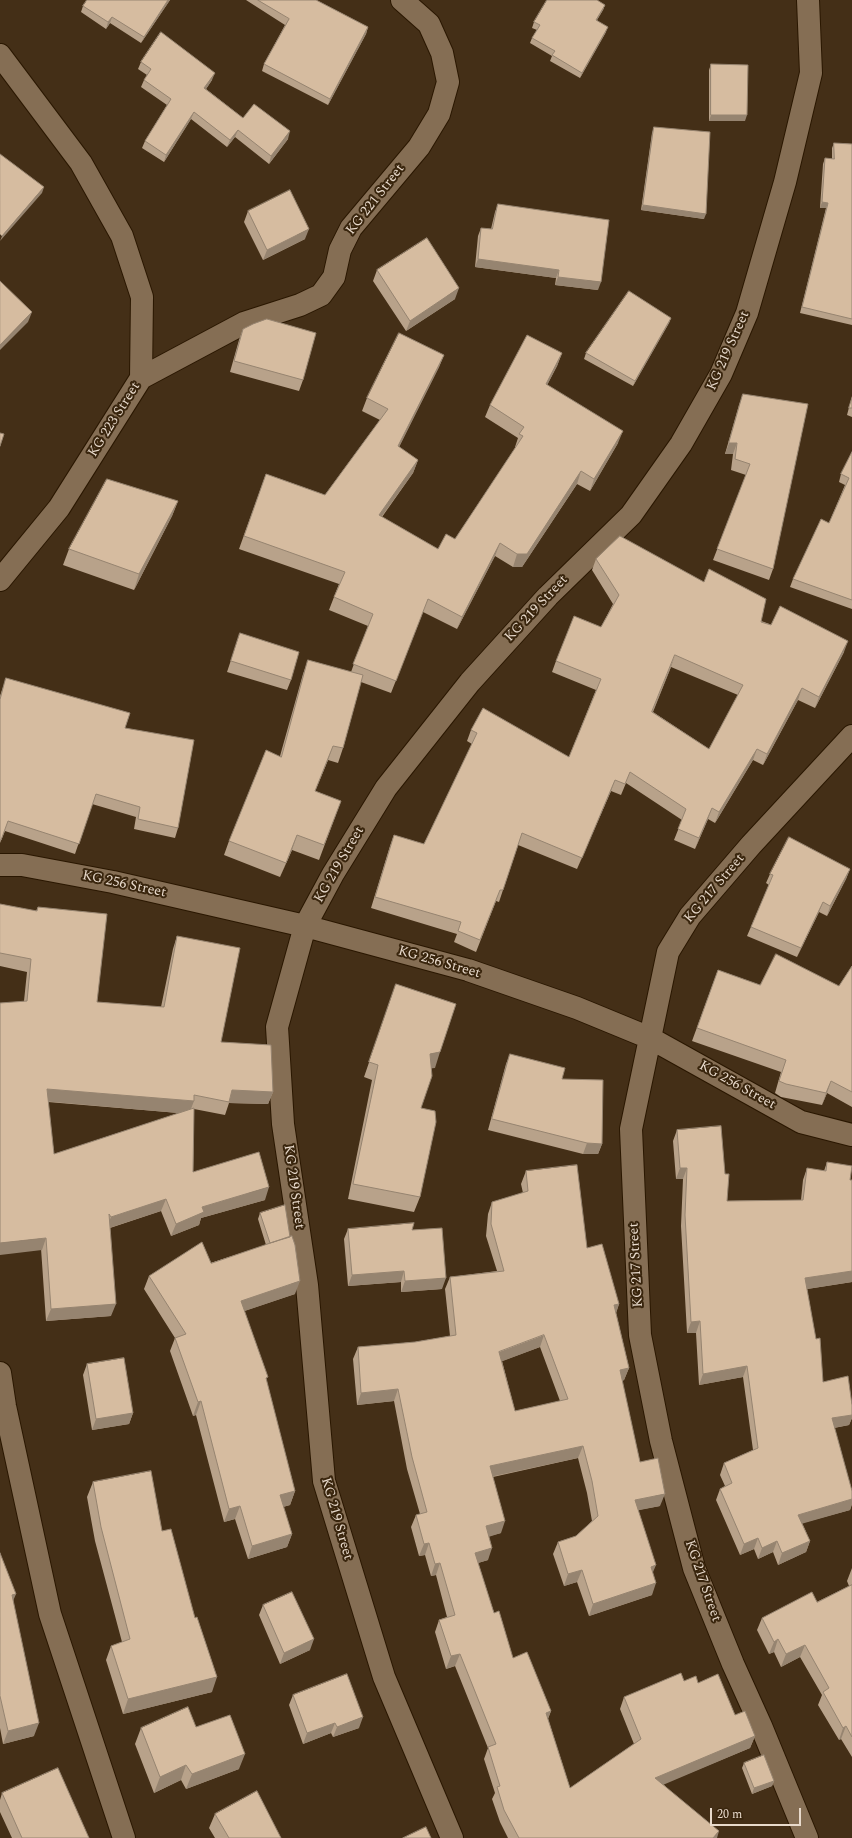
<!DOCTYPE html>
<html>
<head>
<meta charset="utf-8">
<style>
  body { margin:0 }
  #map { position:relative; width:852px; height:1838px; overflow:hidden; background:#442f17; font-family:Spectral,serif }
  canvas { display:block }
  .scale { position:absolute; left:710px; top:1808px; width:91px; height:18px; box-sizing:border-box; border:2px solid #e8dacc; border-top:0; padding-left:5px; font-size:12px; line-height:14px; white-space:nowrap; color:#e8dacc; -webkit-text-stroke:3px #39250d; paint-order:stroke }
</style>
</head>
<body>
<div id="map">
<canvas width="852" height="1838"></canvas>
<div class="scale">20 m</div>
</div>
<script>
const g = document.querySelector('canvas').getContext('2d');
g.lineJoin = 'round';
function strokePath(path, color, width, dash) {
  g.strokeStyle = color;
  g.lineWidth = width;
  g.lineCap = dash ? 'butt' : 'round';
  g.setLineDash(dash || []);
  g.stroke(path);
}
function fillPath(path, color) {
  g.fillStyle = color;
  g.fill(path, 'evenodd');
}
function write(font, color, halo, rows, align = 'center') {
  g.font = font + ' Spectral,serif';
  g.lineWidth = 4;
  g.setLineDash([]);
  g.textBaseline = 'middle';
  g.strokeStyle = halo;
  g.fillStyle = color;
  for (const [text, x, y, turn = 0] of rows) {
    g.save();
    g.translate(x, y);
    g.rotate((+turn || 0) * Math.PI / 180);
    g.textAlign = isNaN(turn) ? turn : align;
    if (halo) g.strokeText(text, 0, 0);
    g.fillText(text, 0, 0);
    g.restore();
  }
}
const street = new Path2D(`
  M0,55l81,108 41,73 20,61 -1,81 -82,130 -59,72
  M141,378l103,-55 56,-18 21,-10 13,-18 6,-27 11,-22 68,-81 20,-33 9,-32 -6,-29 -13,-29 -27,-24
  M0,865h22l91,17 192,44 163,44 109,38 73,30 151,84 51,13
  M0,1373l5,33 45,208 74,224
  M452,1838l-68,-161 -60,-196 -17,-196 -24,-161 -6,-97 28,-101 28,-52 53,-86 84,-106 78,-86 83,-81 50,-71 40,-70 26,-61 38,-131 26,-109 -3,-73
  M807,1838l-46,-112 -28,-62 -39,-96 -33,-127 -21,-106 -9,-206 37,-177 22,-36 61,-71 101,-109`);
const wall = new Path2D(`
  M170,0l-29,43 -31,-20 -4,6 -25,-17 2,-6z
  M246,0h70l52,27 -2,7 -38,71 -66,-34 2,-7 21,-39z
  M605,5l-2,5 -6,10 9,12 -26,46 -30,-17 2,-5 -22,-13 2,-5 5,-8 -5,-2 2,-6z
  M141,62l71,18 -6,9 37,29 45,21 -19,25 -34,-27 -8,10 -36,-28 -27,43 -22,-14 3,-7 22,-36 -26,-18 3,-7 3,-5 -9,-6z
  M711,64l34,57h-36v-51z
  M654,127l50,92 -63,-9 11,-77z
  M834,143l18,1v181l-52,-12 26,-105h-6l3,-44 2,-6 7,1v-11z
  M498,204l100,86 -43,-5 1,-7 -81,-11 3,-31 3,-8 10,1 4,-17z
  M248,211l57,28 -42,21 -19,-38z
  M377,270l78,29 -49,32 -33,-50z
  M671,318l-2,5 -36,63 -49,-27 2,-6z
  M243,329l60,51 -4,11 -69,-19 9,-32z
  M562,353l-5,13 -10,19 71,58 -28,48 -13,-7 -55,83h-9l-18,-11 -38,73 -34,-17 -32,81 -30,-11 -18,66 -5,15 -10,-3 -13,31 26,10 -22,59 -27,-10 -12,27 -56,-22 5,-14 51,-85 23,-82 5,-14 43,12 17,-46 -39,-16 10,-26 -100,-35 27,-75 59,21 55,-75 -18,-9 5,-13 77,-43 -5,12 -40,80 19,13 -5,13 -31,44 56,32 17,-10 61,-92h-1l3,-9 -33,-21 5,-12z
  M743,394l30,175 -4,11 -56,-20 33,-85 -15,-5 2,-16h-8l14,-49z
  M852,396v21l-5,-2z
  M852,452v157l-62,-22 3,-8 36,-56 16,-38 -6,-3 2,-8z
  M178,501l-6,15 -38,74 -71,-25 6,-16z
  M596,559l248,93 -29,56 -17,-8 -35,65 -10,-5 -38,63 -7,-4 -13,30 -21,-9 8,-20 -56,-37 -5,12 -10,-4 -34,78 -59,-24 -19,57 -3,-1 -20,51 -22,-10 3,-8 -86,-26 19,-62 4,-11 30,9 48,-100 -5,-3 4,-11 98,27 27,-67 -44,-18 4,-11 45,-34 12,-23 -21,-34zM671,667l67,28 -29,54 -56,-37z
  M240,633l51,47 -4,10 -60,-18z
  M6,678l119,50 53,100 -3,10 -41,-9 2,-12 -44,-13 -17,50 -70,-23 -5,12v-147z
  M850,869l-4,10 -19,37 -8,-4 -22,45 -50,-21 22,-51 -3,-2 4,-9z
  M0,904l36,7 2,-4 59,95 64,5 12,-58 4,-13 44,106 52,50 -5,12 -39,-1 -4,12 -31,-6 -1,63 72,28 -64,18 -2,7 -28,11 -10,-25 -51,17 1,88 -65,5 -22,-320 3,-29 -27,-6zM48,1102l131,11 -125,41z
  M852,966v141l-25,-14 -5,12 -41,-8 -6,-4 6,-21 -89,-31 26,-71 42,15 79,1z
  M396,984l39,84h-4l-10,40 -1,89 -6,15 -66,-13 24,-119 -8,-3z
  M510,1054l52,25 40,65 -4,10h-15l-95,-24 18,-66z
  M677,1130l50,71 74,-1 2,-20 4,-12 17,3 3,-9 23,18h2v102l-45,7 16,93 29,23v13l-3,7 -15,3 18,63v13l-2,6 -48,13 8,18 -4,11 -28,13 -5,-13 -15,7 -4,-10 -14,6 -24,-55 4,-11 5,-3 -5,-11 4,-12 29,-13 -10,-73 -44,8 -3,-52h-9l-6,-107 2,-47h-7l-3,-38z
  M526,1171l61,77 32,56 -3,9 13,55 -5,12 -2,1 18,81 20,44 -22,4 15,63 -1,22 -63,21 -12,-34 -13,4 -11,-32 5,-12 18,-6 16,-15 -5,-28 -9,-35 -85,19 8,56 -12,3 -1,24 -10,3 16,50 19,45 38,53 -3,8 22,69 64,-44 -14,-35 4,-12 60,-16 14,2 37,32 20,21 -5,12 -87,36 54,54h-209l-8,-16 -8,-23 3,-6 -11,-34 4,-11 -33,-82 -9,3 -11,-37 4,-12 8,-3 -11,-42 -5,1 -6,-21 -6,1 -8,-29 5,-12 4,-1 -13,-45 -13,-68 -37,4 -4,-46 5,-12 57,-5 35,-6 -5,-47 5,-12 47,-6 -11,-35 2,-22 4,-12 31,-9 -2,-9zM540,1347l20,54 -45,10 -13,-50z
  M260,1213l35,81 -51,17 22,69 29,111 -5,14 -7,2 9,27 -5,13 -39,12 -13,-40 -11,3 -28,-107 -3,1 -23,-65 5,-13 -31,-49 5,-13 62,-13 55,-18 -8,-26z
  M348,1229l64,1 30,59 -41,3v-10l-53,4 -4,-47z
  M87,1364l46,49 -4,11 -37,6 -9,-55z
  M93,1482l69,49 50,161 -89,22 -17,-54 5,-14 11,-4 -27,-101 -8,-44z
  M0,1553l13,49 21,134 -31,8 -3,-16z
  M852,1568v189l-11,-18 -2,1 -21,-35 4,-10 -22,-38 -19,10 -7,-15 -5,2 -12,-24 5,-12 55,-16 32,-16 -2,-5z
  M263,1605l47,45 -30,14 -21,-49z
  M293,1695l66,33 -26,9 -2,-4 -28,11 -14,-39z
  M196,1727l43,42 -53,20 -5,-9 -27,13 -19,-49 6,-16z
  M744,1763l30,18 -2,5 -20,8 -10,-26z
  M2,1793l87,45h-77l-12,-26v-12z
  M215,1814l66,24h-66l-6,-10z`);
const shadedWall = new Path2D(`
  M168,0h2l-29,43 3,-6z
  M605,5l-2,5 -9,15 2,-5z
  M112,17l-2,6 -4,6 2,-7z
  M368,27l-2,7 -38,71 2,-6z
  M608,27l-2,5 -26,46 2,-5z
  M215,73l-3,7 -10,15 2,-7z
  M194,112l-3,7 -27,43 2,-7z
  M711,115h36l-2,6h-36z
  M238,130l-3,7 -8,10 3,-7z
  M290,131l-2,8 -19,25 2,-8z
  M44,187l-2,6 -42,48 2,-5z
  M822,202l6,1 -2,5h-6z
  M643,205l63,9 -2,5 -63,-9z
  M309,229l-4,10 -42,21 4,-10z
  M478,259l81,11 -3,8 -81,-11z
  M558,277l43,5 -3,8 -43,-5z
  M459,288l-4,11 -49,32 4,-10z
  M32,312l-4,10 -28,28v-5z
  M671,318l-2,5 -36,63 2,-5z
  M562,353l-5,13 -16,31 5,-13z
  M444,355l-5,12 -46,92 5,-13z
  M623,431l-5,12 -28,48 4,-12z
  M729,443h8l-4,11h-8z
  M418,460l-5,13 -39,54 5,-12z
  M581,471l-4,13 -55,83h-9l4,-13z
  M178,501l-6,15 -38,74 5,-16z
  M500,543l-5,13 -38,73 5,-12z
  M848,641l-4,11 -29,56 4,-11z
  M675,655l-4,12 -23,56 4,-11z
  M802,688l-4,12 -35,65 4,-11z
  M333,746l-5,14 -19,46z
  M757,749l-4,11 -38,63 4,-11z
  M615,780l-4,11 -34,78 5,-11z
  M712,808l-4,11 -13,30 4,-11z
  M297,835l-5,15 -12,27 6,-14z
  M850,869l-4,10 -19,37 3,-10z
  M823,902l-4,10 -22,45 4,-9z
  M440,1052l-5,16 -10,1 5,-15z
  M831,1081l-4,12 -5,12 4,-12z
  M47,1089l147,12 -5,13 -147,-13z
  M232,1090l41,2 -5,12 -39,-1z
  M587,1143l15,1 -4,10h-15z
  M680,1168h7l-4,11h-7z
  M269,1187l-4,13 -64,18 -2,7 -28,11 5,-12 26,-17z
  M166,1199l-5,12 -55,18 5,-12z
  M46,1238l-4,12 -42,5v-12z
  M404,1271l-3,11 -53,4 4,-11z
  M852,1271v11l-51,8 4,-12z
  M446,1278l-4,11 -41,3 4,-11z
  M300,1281l-5,13 -59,20 5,-13z
  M116,1304l-5,12 -65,5 5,-12z
  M619,1304l-4,12 -1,-11z
  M700,1321l-4,12h-9l4,-11z
  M544,1335l-4,12 -45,17 4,-12z
  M747,1366l-4,11 -44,8 4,-11z
  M629,1368l-5,12 -8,3 4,-13z
  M398,1389l-4,12 -37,4 4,-12z
  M201,1401l-5,14 -3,1 5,-14z
  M133,1413l-4,11 -37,6 4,-11z
  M852,1415v3l-3,7 -21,4 4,-11z
  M583,1446l-5,12 -93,20 5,-12z
  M295,1491l-5,14 -15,4 5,-14z
  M665,1494l-5,12 -30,6 5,-12z
  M852,1499v5l-2,6 -56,16 4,-11z
  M240,1506l-5,13 -11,3 5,-13z
  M505,1521l-4,12 -19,6 4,-13z
  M292,1534l-5,13 -39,12 4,-13z
  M758,1538l-4,11 -14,6 4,-11z
  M777,1541l-4,11 -15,7 4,-11z
  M810,1541l-4,11 -28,13 4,-12z
  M429,1543l-4,12 -6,1 5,-12z
  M492,1548l-4,12 -17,5 4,-12z
  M440,1563l-4,12 -5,1 4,-12z
  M656,1565l-5,12v-10z
  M582,1570l-5,12 -13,4 4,-12z
  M656,1583l-4,12 -63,21 4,-12z
  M16,1594l-5,12 1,-11z
  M314,1639l-4,11 -30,14 4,-11z
  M778,1639l-4,13 -5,2 5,-12z
  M805,1645l-5,12 -19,10 5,-13z
  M460,1654l-5,12 -9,3 5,-13z
  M217,1677l-5,15 -89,22 5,-15z
  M551,1711l-5,12v-10z
  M363,1717l-4,11 -26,9 4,-10z
  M39,1723l-5,13 -31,8 5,-13z
  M335,1723l-4,10 -28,11 4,-11z
  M846,1726l-5,13 -2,1 4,-12z
  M755,1736l-5,12 -99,42 4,-12z
  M245,1754l-6,15 -53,20 6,-15z
  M186,1765l-5,15 -27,13 6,-16z
  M774,1781l-2,5 -20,8 2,-6z
  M719,1831l-2,7h-4z`);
const building = new Path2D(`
  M87,0h81l-24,37 -32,-20 -4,5 -25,-16z
  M258,0h58l52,27 -38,72 -66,-35 25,-45z
  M547,0h50l8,5 -9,15 12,7 -26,46 -30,-18 3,-4 -23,-13 8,-13 -6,-3z
  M161,32l54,41 -11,15 39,30 11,-14 36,27 -19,25 -33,-26 -8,10 -36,-28 -28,43 -21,-14 26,-42 -27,-19 7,-11 -10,-7z
  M711,64l37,1 -1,50h-36z
  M654,127l56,5 -4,82 -63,-9z
  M834,143l18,1v175l-50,-12 26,-104 -6,-1 3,-44 9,1z
  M0,154l44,33 -42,49 -2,-2z
  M290,190l19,39 -42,21 -19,-39z
  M498,204l111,16 -8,62 -43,-5 1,-7 -81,-11 3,-31 11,1z
  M427,238l32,50 -49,33 -33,-51z
  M0,281l32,31 -32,33z
  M629,291l42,27 -36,63 -49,-28z
  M267,319l49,14 -13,47 -69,-19 9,-32 10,-5z
  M399,333l45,22 -46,91 20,14 -39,55 59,34 8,-15 9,5 68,-103 -4,-2 5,-7 -34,-22 37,-70 35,18 -16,31 77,47 -29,48 -13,-8 -54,83h-10l-17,-11 -38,74 -34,-18 -32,82 -43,-17 20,-50 -39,-17 11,-25 -101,-36 22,-62 59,21 63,-86 -21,-11z
  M743,394l65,10 -35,165 -56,-20 33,-85 -15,-5 2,-16h-8z
  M852,398v10h-3z
  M0,433l4,1 -4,12z
  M852,452v148l-59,-21 28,-60 8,4 20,-45 -8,-4z
  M107,479l71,22 -39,73 -70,-25z
  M620,536l84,46 5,-13 57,30 -5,23 10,3 9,-19 68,35 -29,56 -17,-9 -35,66 -10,-5 -38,63 -7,-4 -13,30 -21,-9 8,-20 -56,-37 -5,12 -10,-4 -33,78 -60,-25 -19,57h-3l-20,50 -22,-9 3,-9 -86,-25 19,-62 30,9 53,-111 -6,-3 12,-22 86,49 32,-78 -45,-18 18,-45 27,11 18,-32 -23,-36zM675,655l68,30 -34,64 -57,-37z
  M240,633l59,19 -8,28 -60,-19z
  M308,660l55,15 -20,73 -10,-2 -18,45 26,10 -17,44 -27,-10 -11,28 -57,-22 37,-91 15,7z
  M6,678l124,35 -5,15 69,12 -16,88 -40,-9 2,-12 -44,-13 -17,50 -71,-23 -7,19h-1v-140z
  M789,837l61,32 -20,37 -7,-4 -22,46 -50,-21 22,-52 -3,-1z
  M0,904l37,7 1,-4 69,7 -10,88 67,5 13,-71 63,12 -19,94 50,3 2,47 -41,-2 -3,12 -35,-7v6l-147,-12 7,65 140,-46 -1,64 66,-20 10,35 -67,20 2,5 -28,12 -10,-25 -55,18 -2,-3 7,90 -65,5 -5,-71 -46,5v-240l27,-2 4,-42 -31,-6z
  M776,954l63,32 13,-20v126l-21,-11 -5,12 -40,-9 -7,-3 7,-21 -89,-32 21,-58 42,15z
  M396,984l60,20 -16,48 -10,2 2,22 -11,32 14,3 1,11 -16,75 -67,-13 25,-119 -9,-3z
  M510,1054l55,14 -3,11 41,1 -1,64 -15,-1 -95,-24z
  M721,1126l4,48h4l-2,27 76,-1 4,-32 19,3 1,-9 25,4 -2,14h2v91l-47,7 11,61 4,-1 3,44 25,-6 4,29v10l-20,3 20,73v8l-54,16 12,26 -28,12 -5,-12 -15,7 -4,-10 -14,6 -24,-55 12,-6 -8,-20 34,-15 -11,-82 -44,8 -3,-53 -9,1 -6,-107 2,-47h-7l-3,-38z
  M577,1165l10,83 15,-4 17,60 -5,1 15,63 -9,2 20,92 18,-4 7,36 -30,6 21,65 -5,2 5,16 -63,21 -11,-34 -14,4 -10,-32 18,-6 22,-20 -6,-35 -9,-35 -93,20 15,55 -19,5 6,22 -17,5 19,60 5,-2 14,47 14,-6 24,59 -5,2 24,75 71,-49 -17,-42 57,-24 3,8 12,-5 2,7 20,-9 17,41 10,-4 10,25 -100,42 64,53 -6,7h-194l-15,-28 -7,-23 3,-1 -12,-39 8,-3 -36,-90 -9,2 -12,-36 16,-5 -15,-52 -5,1 -6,-21 -5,1 -8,-29 11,-3 -15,-55 -14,-68 -37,4 -3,-46 57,-5 41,-7 -6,-58 54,-6 -13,-47 1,-22 36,-11 -2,-20zM544,1335l24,64 -53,12 -16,-59z
  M285,1205l5,32 -20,6 -10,-30z
  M414,1223l-2,7 30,-2 4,50 -41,3 -1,-10 -52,4 -4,-46z
  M292,1236l3,9 5,36 -59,20 27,76 -2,1 29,113 -15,4 12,39 -40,12 -12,-40 -11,3 -28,-108 -3,1 -23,-64 11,-4 -37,-58 53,-34 9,21z
  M124,1358l9,55 -37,6 -9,-55z
  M151,1471l11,60 9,-2 24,89 2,-1 20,60 -89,22 -17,-53 19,-7 -29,-112 -8,-45z
  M0,1553l16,41 -4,1 27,128 -31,8 -8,-35z
  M852,1585v152l-6,-11 -3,2 -20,-36 6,-4 -24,-43 -19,9 -8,-15 -4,3 -12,-24 50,-26 5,10z
  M292,1592l22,47 -30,14 -21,-48z
  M347,1674l16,43 -26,10 -2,-4 -28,10 -14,-38z
  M188,1707l8,20 34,-12 15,39 -53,20 -6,-9 -26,12 -19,-49z
  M764,1755l10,26 -20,7 -10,-25z
  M58,1768l31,70h-67l-20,-45z
  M257,1791l24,47h-52l-14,-24z
  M426,1827l5,11h-28z`);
const streetNames = [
  ["KG 221 Street",376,200,-52],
  ["KG 219 Street",729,351,-66],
  ["KG 223 Street",115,420,-58],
  ["KG 219 Street",537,609,-47],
  ["KG 219 Street",340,865,-60],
  ["KG 256 Street",124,885,12],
  ["KG 217 Street",715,889,-50],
  ["KG 256 Street",439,963,16],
  ["KG 256 Street",737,1086,29],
  ["KG 219 Street",293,1187,82],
  ["KG 217 Street",637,1265,-93],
  ["KG 219 Street",336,1519,74],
  ["KG 217 Street",702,1581,71]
];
strokePath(street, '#2a1701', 24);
strokePath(street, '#856e54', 22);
fillPath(wall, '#b8a28a');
fillPath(shadedWall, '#968470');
fillPath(building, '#d6bca0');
strokePath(building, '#968470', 1);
write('14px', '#e8dacc', '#39250d', streetNames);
</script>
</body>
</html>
